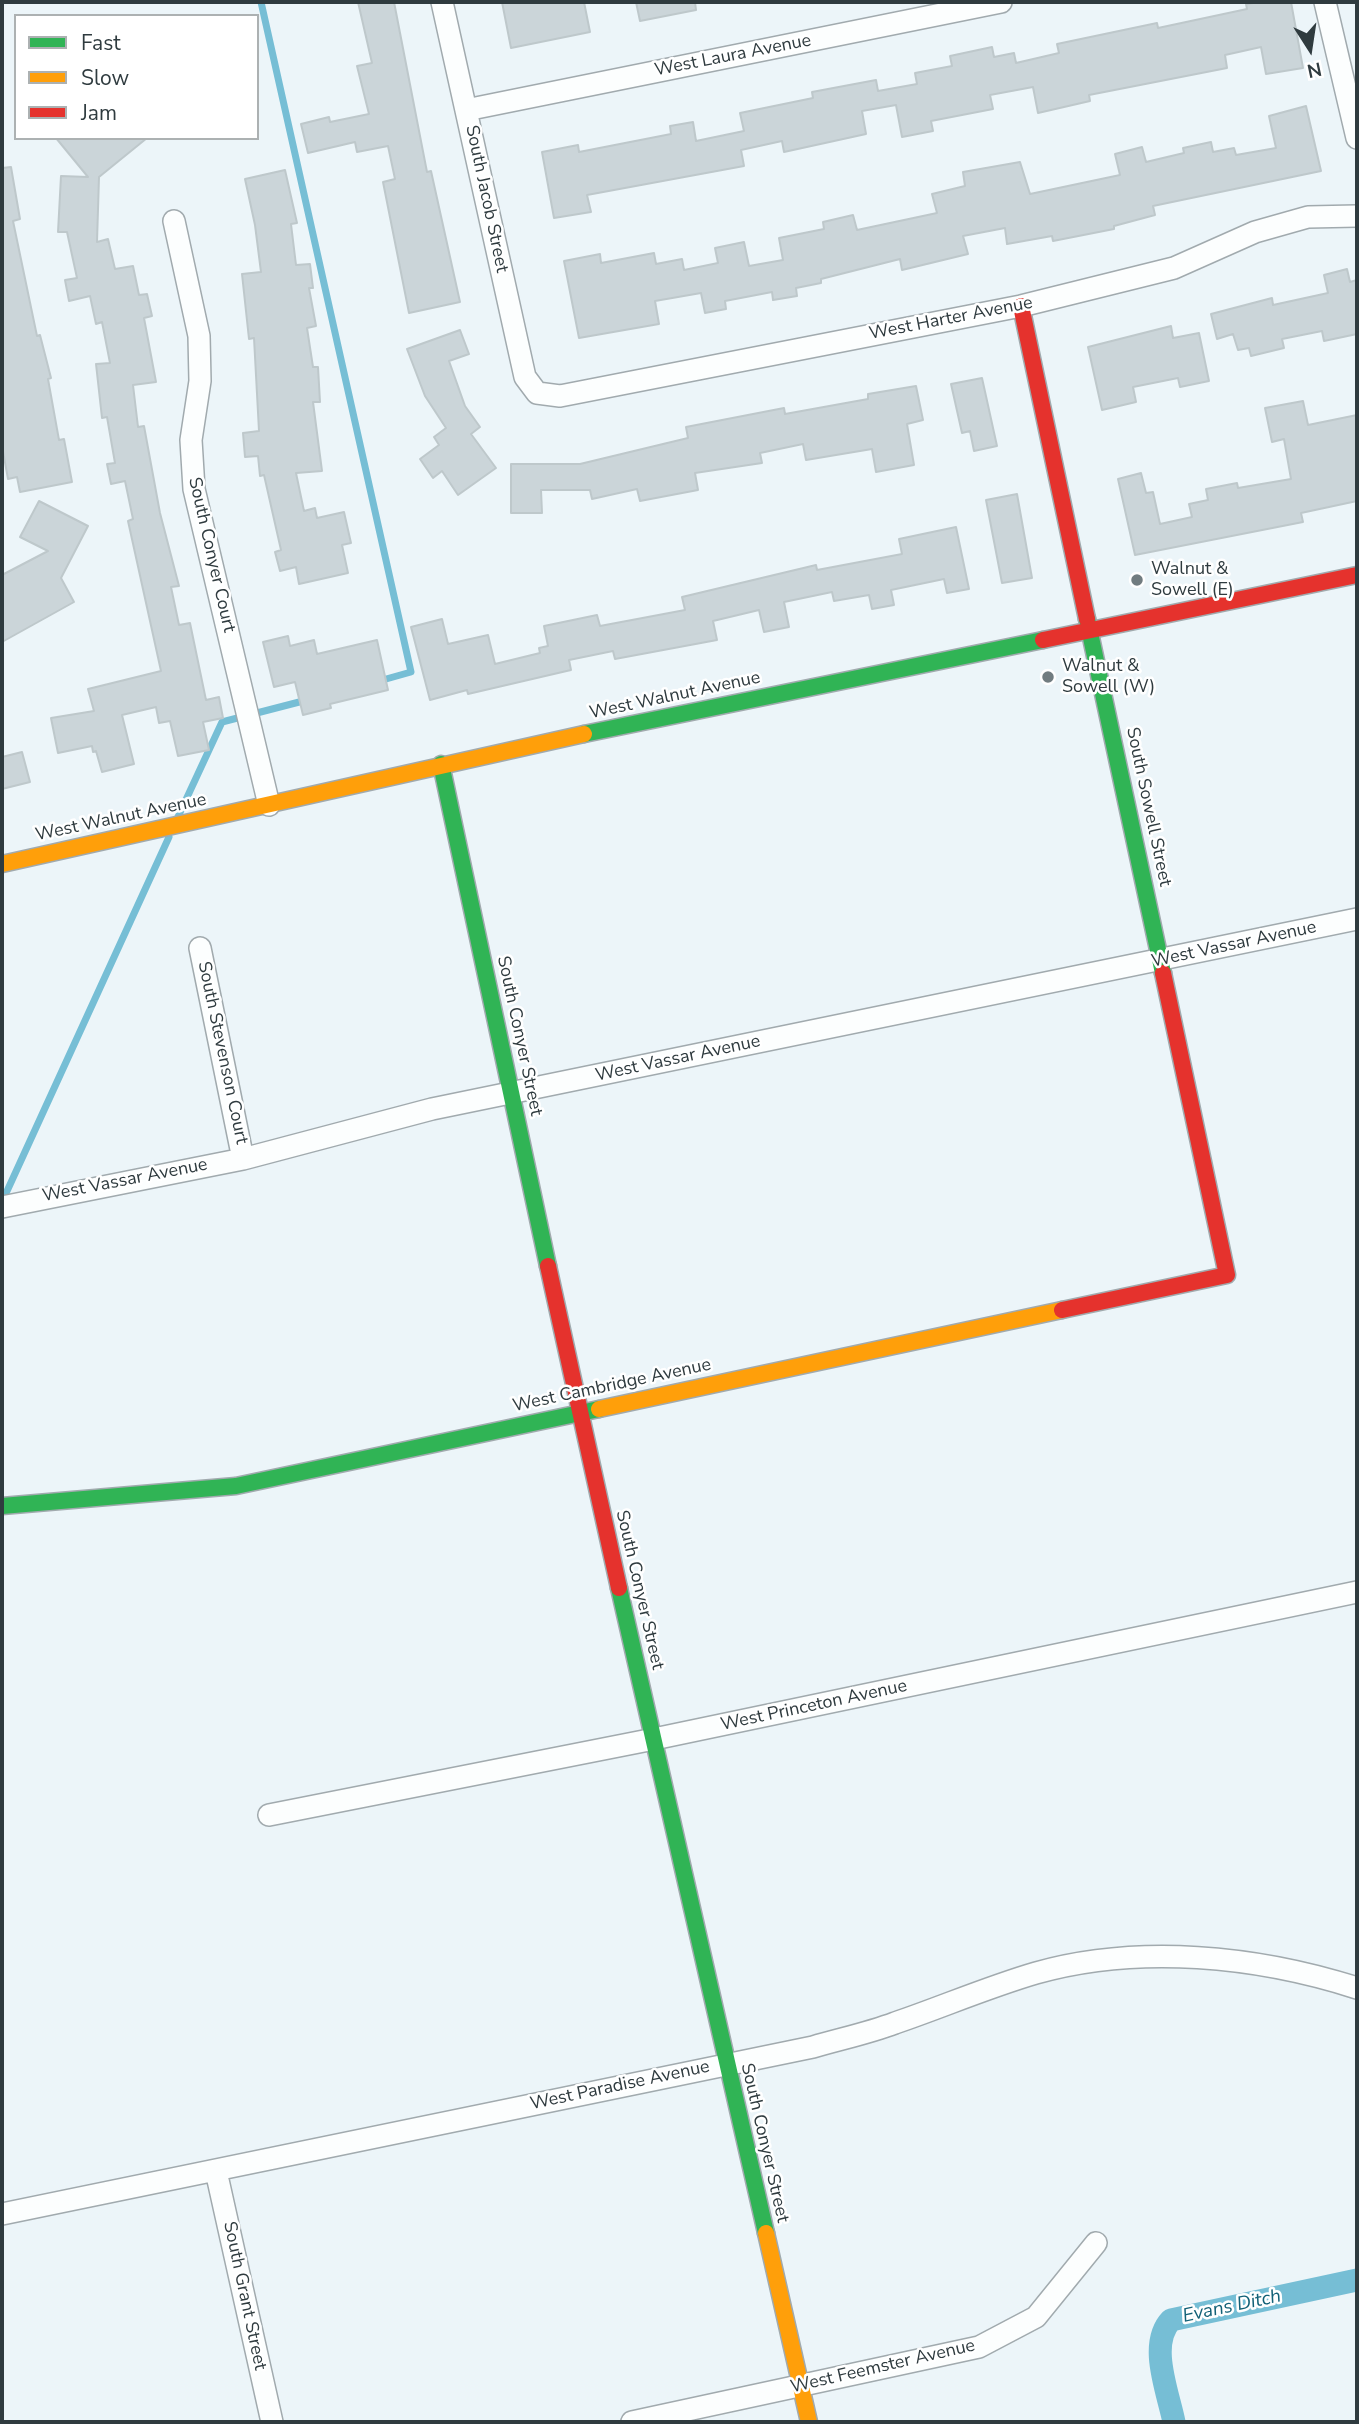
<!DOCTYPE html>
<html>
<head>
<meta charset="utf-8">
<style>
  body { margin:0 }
  #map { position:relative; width:1359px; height:2424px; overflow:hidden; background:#ecf5f9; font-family:"Nunito Sans",sans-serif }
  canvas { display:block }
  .frame { position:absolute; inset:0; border:4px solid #2f3b3f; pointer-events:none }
  .legend { position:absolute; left:14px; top:14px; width:245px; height:126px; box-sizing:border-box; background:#fff; border:2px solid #acb1b2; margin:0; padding:9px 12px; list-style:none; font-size:21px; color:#2f3b3f }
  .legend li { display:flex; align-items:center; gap:14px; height:35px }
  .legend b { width:35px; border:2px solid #acb1b2 }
  .north { position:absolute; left:1275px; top:14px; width:70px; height:70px; -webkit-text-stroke:5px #fff; paint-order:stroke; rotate:168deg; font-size:19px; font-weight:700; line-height:28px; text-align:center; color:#2f3b3f }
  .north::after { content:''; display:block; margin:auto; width:24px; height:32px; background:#2f3b3f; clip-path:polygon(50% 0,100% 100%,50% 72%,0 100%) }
</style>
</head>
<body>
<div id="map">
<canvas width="1359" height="2424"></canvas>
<div class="frame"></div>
<ul class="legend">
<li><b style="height:9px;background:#30b455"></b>Fast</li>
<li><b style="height:9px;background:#ff9f0a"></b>Slow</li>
<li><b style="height:9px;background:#e5322d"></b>Jam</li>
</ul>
<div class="north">N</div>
</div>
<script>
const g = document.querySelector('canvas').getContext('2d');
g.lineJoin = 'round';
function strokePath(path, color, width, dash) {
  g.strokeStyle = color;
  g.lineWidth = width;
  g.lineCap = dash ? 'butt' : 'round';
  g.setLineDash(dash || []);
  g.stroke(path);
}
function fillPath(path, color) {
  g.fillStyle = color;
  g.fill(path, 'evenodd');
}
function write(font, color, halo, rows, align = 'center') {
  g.font = font + ' "Nunito Sans",sans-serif';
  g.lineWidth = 5;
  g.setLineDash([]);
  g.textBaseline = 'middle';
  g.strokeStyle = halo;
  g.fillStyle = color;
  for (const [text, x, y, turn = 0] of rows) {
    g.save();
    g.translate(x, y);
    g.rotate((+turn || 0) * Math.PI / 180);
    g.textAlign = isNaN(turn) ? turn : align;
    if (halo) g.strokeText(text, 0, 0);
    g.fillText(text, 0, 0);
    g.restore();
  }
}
const stream = new Path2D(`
  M261,2l150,670 -32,9
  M177,819l45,-97 85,-22
  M2,1202l167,-365`);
const canal = new Path2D(`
  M1174,2422c-6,-30 -26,-78 -3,-102l186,-40`);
const building = new Path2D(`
  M358,2h36l33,170 4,-1 29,131 -51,11 -26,-131 12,-3 -7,-33 -31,6 -2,-10 -47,11 -7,-29 28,-7 1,5 39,-8 -12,-48 15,-3z
  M502,2h82l6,30 -79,16z
  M636,2h59l1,8 -56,11z
  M1260,2h31l12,66 -37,6 -5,-27 -36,8 2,13 -138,27 1,6 -52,12 -5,-26 -43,8 3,14 -62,12 2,10 -31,6 -6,-32 -34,6 4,23 -82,18 -2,-11 -41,9 3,16 -157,29 4,17 -37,6 -12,-66 36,-7 1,7 92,-18 -1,-8 23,-4 3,19 48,-10 -4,-18 73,-15 -1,-6 64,-12 2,11 39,-7 -2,-11 37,-7 -2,-10 42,-9 2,10 20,-4 2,10 43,-10 -2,-9 100,-21 1,5 89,-19 -1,-5z
  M1306,106l15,65 -168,35 2,9 -41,11v3l-61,12 -1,-5 -45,8 -2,-16 -42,8 5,18 -66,16 -2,-11 -79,20v4l-25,5 1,8 -24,4 -1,-8 -47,9 1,8 -21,4 -4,-20 -46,8 4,23 -80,14 -15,-77 36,-7 1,9 53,-10 2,11 26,-5 2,11 34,-7 -3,-15 29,-6 5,24 34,-6 -4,-22 45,-9 -1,-7 30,-7 4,15 80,-17 -5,-19 33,-8 -2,-14 57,-10 10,32 90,-19 -5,-21 27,-7 4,15 38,-9 -1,-5 28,-6 2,10 21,-4 2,7 40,-7 -7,-32z
  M56,138h91l-48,39 -2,65 11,-3 7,30 18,-3 6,29 8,-1 5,22 -8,2 12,64 -23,3 5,42 6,-1 16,87 19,73 -8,1 8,38 11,-2 16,77 13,-3 4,21 -20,4 6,28 -31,6 -8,-35 -11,2 -3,-16 -34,8 12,49 -32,8 -6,-21 -3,1 -1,-6 -34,7 -7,-35 43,-7 -6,-22 73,-18 -33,-150 5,-2 -8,-38 -14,3 -4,-20 8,-1 -8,-46 -5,1 -6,-54 14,-1 -8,-41 -6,2 -6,-28 -21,5 -4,-21 12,-2 -10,-46h-9l3,-56 27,1z
  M11,167l9,52 -7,2 24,115 3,-1 11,43 -3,1 11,61 5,-1 8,43 -52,10 -3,-15 -9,2 -6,-33v-278z
  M285,170l12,53 -6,1 5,41 14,-1 3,24h-4l7,38 -9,2 6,39h5l2,35h-7l9,69 -26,2 8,38 11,-3 2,10 27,-6 7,31 -9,2 6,28 -49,11 -3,-17 -16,4 -5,-19 6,-2 -17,-75 -4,1 -2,-20 -13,1 -2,-24 16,-2 -5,-93 -5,1 -7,-65 19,-2 -6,-47 -10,-46z
  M1347,269l3,13 7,-2v54l-33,7 -2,-10 -40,8 2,9 -33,8 -2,-8 -11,2 -5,-16 -16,5 -6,-25 61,-16 1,7 55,-12 -4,-18z
  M1171,326l2,12 26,-5 10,48 -29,6 -2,-9 -45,9 3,15 -34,8 -14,-63z
  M460,330l9,24 -20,7 16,45 15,21 -9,7 25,34 -38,27 -16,-24 -9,7 -13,-19 19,-14 -5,-8 12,-9 -21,-32 -18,-47z
  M982,378l15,68 -23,5 -4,-20 -8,2 -11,-49z
  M916,386l7,34 -16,4 7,41 -38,7 -4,-23 -66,11 -3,-16 -43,9 2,10 -67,10 3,17 -58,11 -3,-12 -45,10 -2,-9h-49l1,23h-31v-49h69l108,-26 -2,-11 98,-19 1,6 83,-15v-5z
  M1303,401l5,24 49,-10v86l-56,12 2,9 -168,33 -17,-76 23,-6 5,20 7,-1 7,32 32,-7 -3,-13 19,-4 -2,-11 31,-6 1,5 53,-9 -7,-40 -12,3 -7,-34z
  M1017,494l15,84 -30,5 -16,-83z
  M39,501l49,25 -27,52 13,24 -72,40v-67l46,-24 -28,-14z
  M956,527l13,62 -22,4 -3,-14 -53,11 3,15 -22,4 -3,-14 -35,6 -2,-9 -48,10 5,25 -25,5 -5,-22 -46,11 4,19 -102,19 -2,-8 -44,9 2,10 -103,24 -1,-4 -37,10 -19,-73 31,-8 6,25 40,-9 7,29 45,-11 -1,-5 9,-2 -4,-20 53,-11 3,11 85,-16 -3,-13 134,-32 1,5 85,-16 -3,-15z
  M288,636l2,10 24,-6 3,14 60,-14 11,50 -58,14 1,4 -28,7 -8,-33 -21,5 -11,-45z
  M22,752l8,30 -28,7v-32z`);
const street = new Path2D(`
  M442,2l83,375 12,16 23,3 461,-90 153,-38 81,-36 53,-15 49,-1
  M1325,2l32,136
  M466,110l535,-108
  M174,221l25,115 1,45 -9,59 3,49 75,316
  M200,948l43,211
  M2,1207l241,-48 189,-50 925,-190
  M269,1815l385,-76 703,-147
  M216,2171l56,251
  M2,2214l811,-167c27,-8 56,-14 82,-24 47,-16 93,-36 141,-50 103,-29 221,-17 321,15
  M632,2422l347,-75 57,-30 60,-74`);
const fast = new Path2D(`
  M1087,619l76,354
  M584,734l459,-94
  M441,764l107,502
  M2,1506l234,-20 363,-77
  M619,1588l147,645`);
const slow = new Path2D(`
  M2,864l582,-130
  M599,1409l463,-99
  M766,2233l43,189`);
const jam = new Path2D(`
  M1021,306l66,313
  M1043,640l314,-65
  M548,1266l71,322
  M1062,1310l165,-35 -64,-302`);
const markers = [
  [1137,580,7,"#717c80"],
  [1048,677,7,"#717c80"]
];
const streetNames = [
  ["West Laura Avenue",733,56,-11],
  ["South Jacob Street",486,199,78],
  ["West Harter Avenue",951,319,-11],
  ["South Conyer Court",211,555,77],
  ["West Walnut Avenue",675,696,-12],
  ["South Sowell Street",1148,807,78],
  ["West Walnut Avenue",121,818,-12],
  ["West Vassar Avenue",1234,945,-12],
  ["South Conyer Street",519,1036,78],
  ["South Stevenson Court",222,1053,78],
  ["West Vassar Avenue",678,1059,-12],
  ["West Vassar Avenue",125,1181,-11],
  ["West Cambridge Avenue",612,1386,-12],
  ["South Conyer Street",639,1590,77],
  ["West Princeton Avenue",814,1706,-12],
  ["West Paradise Avenue",620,2086,-12],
  ["South Conyer Street",764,2143,77],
  ["South Grant Street",244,2296,78],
  ["West Feemster Avenue",883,2367,-13]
];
const poiNames = [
  ["Walnut &",1151,570],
  ["Sowell (E)",1151,591],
  ["Walnut &",1062,667],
  ["Sowell (W)",1062,688]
];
const waterNames = [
  ["Evans Ditch",1232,2307,-12]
];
strokePath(stream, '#76bed5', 7);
strokePath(canal, '#76bed5', 23);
fillPath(building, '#cbd5d9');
strokePath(building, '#bec8cb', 2);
strokePath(street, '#a1aaae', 24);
strokePath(fast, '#a1aaae', 19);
strokePath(slow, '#a1aaae', 19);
strokePath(jam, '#a1aaae', 19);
strokePath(street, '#fcfefe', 21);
strokePath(fast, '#30b455', 16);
strokePath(slow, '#ff9f0a', 16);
strokePath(jam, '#e5322d', 16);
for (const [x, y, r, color] of markers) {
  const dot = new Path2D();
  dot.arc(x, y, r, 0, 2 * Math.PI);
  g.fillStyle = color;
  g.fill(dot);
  strokePath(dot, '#fff', 2.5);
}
write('18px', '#2f3b3f', '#fff', streetNames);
write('18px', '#2f3b3f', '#fff', poiNames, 'left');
write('italic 19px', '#126177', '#fff', waterNames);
</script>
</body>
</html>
